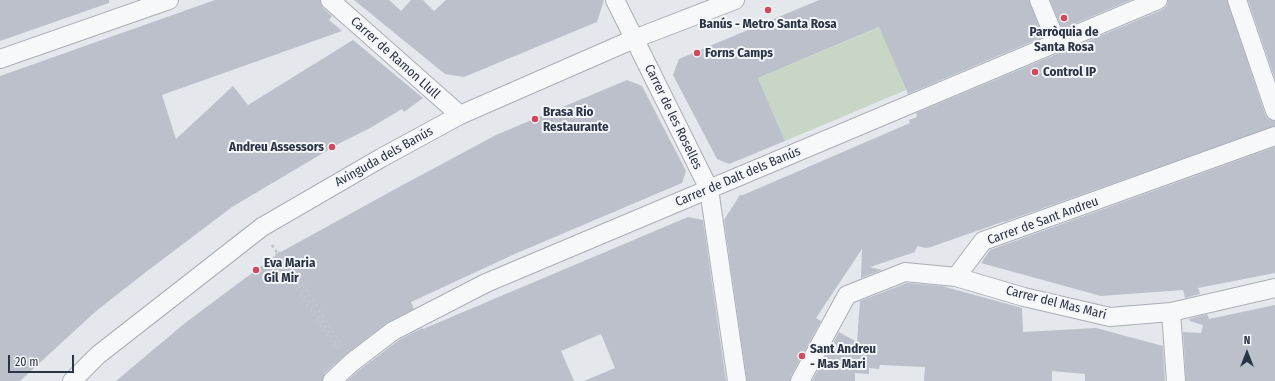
<!DOCTYPE html>
<html>
<head>
<meta charset="utf-8">
<style>
  body { margin:0 }
  #map { position:relative; width:1275px; height:381px; overflow:hidden; background:#e4e7ec; font-family:"Fira Sans Condensed",sans-serif }
  canvas { display:block }
  .north { position:absolute; left:1227px; top:333px; width:40px; height:40px; -webkit-text-stroke:3px #f4f6f9; paint-order:stroke; rotate:0deg; font-size:11px; font-weight:700; line-height:16px; text-align:center; color:#2b3445 }
  .north::after { content:''; display:block; margin:auto; width:14px; height:18px; background:#2b3445; clip-path:polygon(50% 0,100% 100%,50% 72%,0 100%) }
  .scale { position:absolute; left:8px; top:355px; width:66px; height:18px; box-sizing:border-box; border:2px solid #2b3445; border-top:0; padding-left:5px; font-size:12px; line-height:14px; white-space:nowrap; color:#2b3445; -webkit-text-stroke:3px #f4f6f9; paint-order:stroke }
</style>
</head>
<body>
<div id="map">
<canvas width="1275" height="381"></canvas>
<div class="north">N</div>
<div class="scale">20 m</div>
</div>
<script>
const g = document.querySelector('canvas').getContext('2d');
g.lineJoin = 'round';
function fillPath(path, color) {
  g.fillStyle = color;
  g.fill(path, 'evenodd');
}
function strokePath(path, color, width, dash) {
  g.strokeStyle = color;
  g.lineWidth = width;
  g.lineCap = dash ? 'butt' : 'round';
  g.setLineDash(dash || []);
  g.stroke(path);
}
function write(font, color, halo, rows, align = 'center') {
  g.font = font + ' "Fira Sans Condensed",sans-serif';
  g.lineWidth = 4;
  g.setLineDash([]);
  g.textBaseline = 'middle';
  g.strokeStyle = halo;
  g.fillStyle = color;
  for (const [text, x, y, turn = 0] of rows) {
    g.save();
    g.translate(x, y);
    g.rotate((+turn || 0) * Math.PI / 180);
    g.textAlign = isNaN(turn) ? turn : align;
    if (halo) g.strokeText(text, 0, 0);
    g.fillText(text, 0, 0);
    g.restore();
  }
}
const green = new Path2D(`
  M880,27l26,63 -121,51 -27,-63z`);
const building = new Path2D(`
  M0,0h109v3l-109,38z
  M215,0h105l3,8 9,8 -3,4 13,11 -180,64 14,44 57,-53 15,19 105,-65 70,58 -19,14 -2,-3 -32,19 -30,15 -108,64 -90,68 -47,37 -75,69h-20v-305z
  M354,0h35l12,11 10,-11h12l11,11 12,-11h158l-7,22 -133,55 -19,-3z
  M819,0h210l14,37 -135,57 -29,-67 -121,51 27,63 -56,23 -12,-5 -44,-84 6,-16z
  M1050,0h81l-69,29z
  M1168,0h59l38,114 3,5 7,2v5l-271,96 1,-1 -74,26 -5,1 -9,-2 -2,6 -45,15 12,3 -21,8 1,-29 -46,69 5,3 -30,55 -1,5h-43l-23,-161 16,-25h3l167,-72 -1,-3 8,-3 -1,-4 246,-103 5,-4z
  M1248,0h27v79z
  M627,80l15,6 44,85 -4,12 -165,70 -106,49 3,7 -27,14 -42,32 -20,18 -3,8h-206l69,-58 94,-70 120,-66 97,-52z
  M1275,147v126l-77,15 2,6 -15,4 -2,-8 -82,6 -120,-33 9,-13z
  M688,217l15,3 23,161h-142l31,-13 -14,-34 -40,17 13,30h-227l11,-10 41,-31 23,-12 1,1z
  M907,283l35,3 80,22 1,24 73,-4 67,18 2,35h-80v-7l-33,-3v10h-128l1,-14 -45,-2 -1,4 -10,-1v6l-14,-1v8h-43l27,-49 18,10 3,-41z
  M1275,305v76h-89l-3,-49 18,1 2,-8 -13,-4 -1,-2 18,-5 2,5z`);
const path = new Path2D(`
  M272,245l67,103
  M277,253l-1,4 61,93
  M278,253h5l59,93`);
const street = new Path2D(`
  M330,0l130,115
  M615,0l94,189 28,192
  M1039,0l18,43
  M1237,0l38,111
  M0,59l169,-59
  M956,277l27,-36 292,-105
  M1171,312l5,69
  M72,381l26,-26 164,-128 119,-69 79,-43 174,-76 101,-39
  M332,381l19,-18 42,-32 93,-48 672,-283
  M800,381l47,-86 58,-23 51,5 68,20 86,20 61,-5 104,-24`);
const markers = [
  [768,10,4,"#d1495b"],
  [1064,18,4,"#d1495b"],
  [697,53,4,"#d1495b"],
  [1035,72,4,"#d1495b"],
  [535,119,4,"#d1495b"],
  [332,147,4,"#d1495b"],
  [256,270,4,"#d1495b"],
  [802,356,4,"#d1495b"]
];
const poiNames = [
  ["Banús - Metro Santa Rosa",768,24,"center"],
  ["Parròquia de",1064,32,"center"],
  ["Santa Rosa",1064,47,"center"],
  ["Forns Camps",705,53],
  ["Control IP",1043,72],
  ["Brasa Rio",543,112],
  ["Restaurante",543,127],
  ["Andreu Assessors",324,147,"right"],
  ["Eva Maria",264,263],
  ["Gil Mir",264,278],
  ["Sant Andreu",810,349],
  ["- Mas Mari",810,364]
];
const streetNames = [
  ["Carrer de Ramon Llull",395,58,42],
  ["Carrer de les Roselles",673,117,64],
  ["Avinguda dels Banús",384,157,-29],
  ["Carrer de Dalt dels Banús",738,177,-23],
  ["Carrer de Sant Andreu",1043,221,-20],
  ["Carrer del Mas Mari",1056,303,14]
];
fillPath(green, '#c9d6c5');
fillPath(building, '#bbc0ca');
strokePath(street, '#a9aeb7', 20);
strokePath(path, '#c2c5cb', 2.5, [3, 3]);
strokePath(street, '#f7f8fa', 18);
for (const [x, y, r, color] of markers) {
  const dot = new Path2D();
  dot.arc(x, y, r, 0, 2 * Math.PI);
  g.fillStyle = color;
  g.fill(dot);
  strokePath(dot, '#f4f6f9', 1.5);
}
write('bold 13px', '#2b3445', '#f4f6f9', poiNames, 'left');
write('13px', '#2b3445', '#f4f6f9', streetNames);
</script>
</body>
</html>
